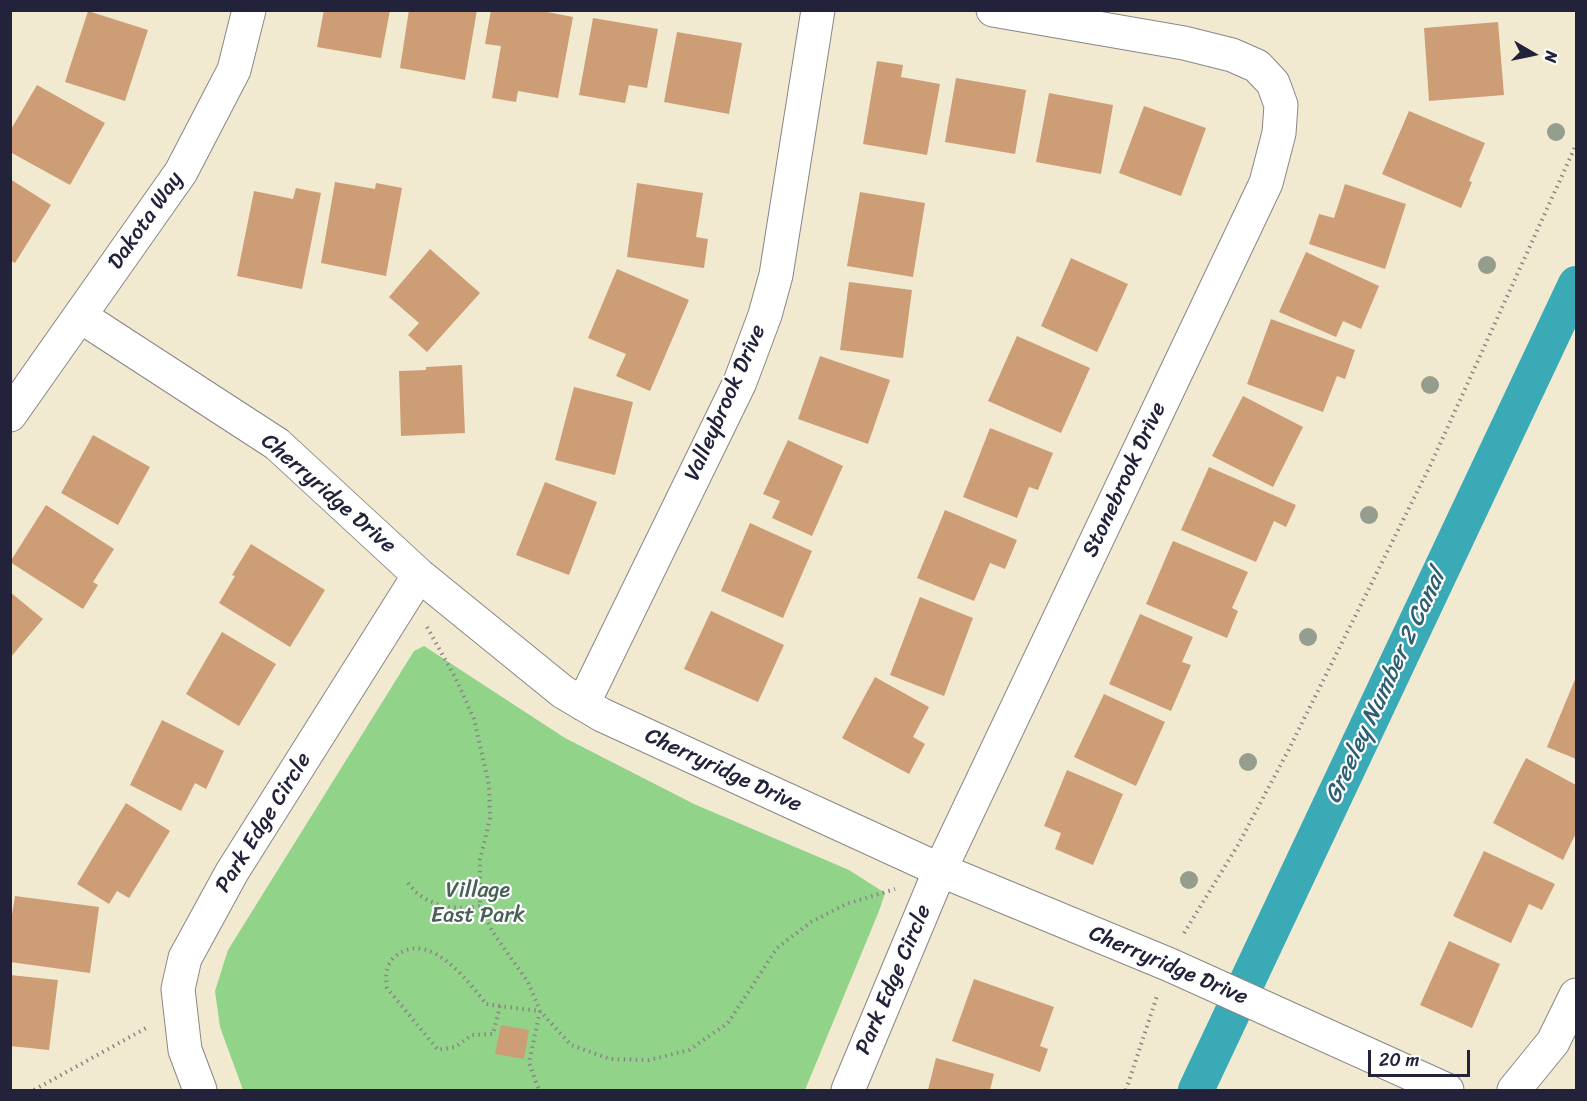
<!DOCTYPE html>
<html>
<head>
<meta charset="utf-8">
<style>
  body { margin:0 }
  #map { position:relative; width:1587px; height:1101px; overflow:hidden; background:#f2e9d1; font-family:Sriracha,sans-serif }
  canvas { display:block }
  .frame { position:absolute; inset:0; border:12px solid #22223b; pointer-events:none }
  .north { position:absolute; left:1503px; top:24px; width:60px; height:60px; -webkit-text-stroke:4px #fff; paint-order:stroke; rotate:99deg; font-size:16px; font-weight:700; line-height:24px; text-align:center; color:#22223b }
  .north::after { content:''; display:block; margin:auto; width:21px; height:27px; background:#22223b; clip-path:polygon(50% 0,100% 100%,50% 72%,0 100%) }
  .scale { position:absolute; left:1368px; top:1050px; width:102px; height:27px; box-sizing:border-box; border:3px solid #22223b; border-top:0; padding-left:8px; font-size:18px; line-height:21px; white-space:nowrap; color:#22223b; -webkit-text-stroke:4px #fff; paint-order:stroke }
</style>
</head>
<body>
<div id="map">
<canvas width="1587" height="1101"></canvas>
<div class="frame"></div>
<div class="north">N</div>
<div class="scale">20 m</div>
</div>
<script>
const g = document.querySelector('canvas').getContext('2d');
g.lineJoin = 'round';
function fillPath(path, color) {
  g.fillStyle = color;
  g.fill(path, 'evenodd');
}
function strokePath(path, color, width, dash) {
  g.strokeStyle = color;
  g.lineWidth = width;
  g.lineCap = dash ? 'butt' : 'round';
  g.setLineDash(dash || []);
  g.stroke(path);
}
function write(font, color, halo, rows, align = 'center') {
  g.font = font + ' Sriracha,sans-serif';
  g.lineWidth = 4.5;
  g.setLineDash([]);
  g.textBaseline = 'middle';
  g.strokeStyle = halo;
  g.fillStyle = color;
  for (const [text, x, y, turn = 0] of rows) {
    g.save();
    g.translate(x, y);
    g.rotate((+turn || 0) * Math.PI / 180);
    g.textAlign = isNaN(turn) ? turn : align;
    if (halo) g.strokeText(text, 0, 0);
    g.fillText(text, 0, 0);
    g.restore();
  }
}
const green = new Path2D(`
  M424,646l141,92 129,66 155,66 36,23 -6,18 -74,179h-562l-23,-63 -5,-36 13,-41 186,-299z`);
const canal = new Path2D(`
  M1196,1090l380,-806`);
const building = new Path2D(`
  M324,10h66l-9,48 -64,-11z
  M409,10h68l-12,70 -65,-12z
  M491,10h46l36,7 -15,81 -40,-7 -2,11 -24,-4 9,-52 -16,-2z
  M88,11l60,19 -23,71 -60,-19z
  M593,18l65,11 -11,59 -18,-3 -4,18 -46,-8z
  M1498,22l6,73 -75,6 -5,-73z
  M677,32l65,11 -13,71 -65,-12z
  M877,61l26,4 -2,12 39,7 -13,71 -64,-11z
  M956,78l70,12 -11,64 -70,-12z
  M37,85l68,38 -35,62 -60,-33v-21z
  M1049,93l64,12 -12,69 -65,-12z
  M1144,106l62,22 -25,68 -62,-23z
  M1409,111l76,32 -16,38 3,1 -11,26 -79,-34z
  M10,179l41,26 -36,58 -5,-3z
  M335,182l40,7 1,-6 26,5 -16,88 -65,-13z
  M637,183l66,10 -7,44 12,2 -4,29 -77,-11z
  M1345,184l61,20 -21,65 -76,-25 10,-30 15,4z
  M296,188l25,5 -19,96 -65,-13 17,-85 39,8z
  M860,192l65,11 -12,74 -66,-11z
  M430,249l50,44 -53,59 -19,-17 11,-12 -30,-26z
  M1306,252l73,34 -18,43 -18,-8 -7,16 -57,-25z
  M1071,258l57,26 -31,68 -56,-26z
  M617,269l72,31 -39,91 -34,-15 10,-22 -38,-16z
  M849,282l63,8 -9,68 -63,-8z
  M1271,319l84,31 -10,29 -8,-3 -14,36 -76,-28z
  M1017,336l73,32 -29,65 -73,-32z
  M820,356l70,24 -22,64 -70,-25z
  M462,365l3,68 -64,3 -2,-65 27,-1v-3z
  M574,387l59,15 -18,73 -60,-15z
  M1243,396l60,31 -30,60 -61,-31z
  M990,428l63,25 -15,37 -9,-3 -12,31 -54,-21z
  M93,435l57,32 -32,58 -57,-32z
  M788,440l55,26 -31,70 -40,-18 8,-17 -17,-7z
  M1209,467l87,38 -10,22 -12,-6 -18,41 -75,-32z
  M545,482l52,20 -28,73 -53,-20z
  M46,505l68,44 -21,33 5,3 -15,24 -73,-47z
  M945,510l72,30 -12,29 -15,-6 -16,38 -57,-23z
  M750,523l62,28 -29,67 -62,-27z
  M1173,541l75,31 -16,36 6,3 -11,27 -81,-34z
  M251,544l74,46 -35,57 -71,-44 16,-27 -3,-1z
  M10,592l33,27 -33,39z
  M920,597l53,21 -29,78 -54,-21z
  M711,611l73,34 -26,57 -74,-33z
  M1140,614l53,23 -11,25 9,3 -20,46 -62,-27z
  M222,632l54,32 -37,62 -53,-32z
  M875,677l54,30 -16,30 12,7 -16,30 -67,-36z
  M1576,677v82l-29,-12z
  M1104,694l61,28 -29,64 -62,-29z
  M162,720l62,31 -18,38 -11,-6 -14,28 -51,-26z
  M1526,758l50,27v48l-13,27 -70,-37z
  M1067,770l56,24 -30,71 -38,-16 6,-16 -17,-7z
  M126,803l44,28 -41,67 -12,-7 -8,13 -32,-20z
  M1484,851l71,33 -13,26 -13,-6 -18,39 -58,-27z
  M15,896l84,11 -9,66 -80,-11v-35z
  M1449,941l51,23 -28,64 -52,-23z
  M10,975l48,5 -9,70 -39,-4z
  M974,979l80,28 -14,39 8,3 -8,23 -88,-31z
  M501,1025l28,5 -5,29 -29,-5z
  M936,1058l58,16 -4,16h-62z`);
const path = new Path2D(`
  M427,627l28,50 19,42 15,66 1,33 -10,42v46l12,25 36,51 12,29 31,34 39,14 39,1 40,-10 39,-27 49,-75 34,-26 35,-18 49,-15
  M408,883c17,23 45,28 72,23
  M1184,933l54,-88 50,-94 142,-285 146,-321
  M500,1006l-14,-2c-17,-22 -56,-74 -89,-49 -11,8 -12,19 -10,33l51,62 17,-3 17,-12 21,-1 7,-28 40,5 -11,52 10,27
  M34,1090l114,-63
  M1126,1090l31,-94`);
const street = new Path2D(`
  M80,316l197,128 142,131 144,117 39,23 338,155 230,95 277,125
  M10,415l171,-243 53,-102 15,-60
  M583,704l157,-322 25,-67 11,-40 42,-265
  M200,1090l-15,-40 -7,-61 7,-31 47,-86 187,-297
  M848,1090l92,-220 326,-687 13,-50 2,-28 -8,-22 -16,-17 -25,-11 -48,-12 -191,-33
  M1514,1090l39,-48 23,-47`);
const trees = [
  [1556,132],
  [1487,265],
  [1430,385],
  [1369,515],
  [1308,637],
  [1248,762],
  [1189,880]
];
const streetNames = [
  ["Dakota Way",146,221,-55],
  ["Valleybrook Drive",726,403,-66],
  ["Stonebrook Drive",1125,480,-65],
  ["Cherryridge Drive",328,494,41],
  ["Cherryridge Drive",723,771,25],
  ["Park Edge Circle",264,823,-58],
  ["Cherryridge Drive",1168,966,23],
  ["Park Edge Circle",894,980,-67]
];
const parkNames = [
  ["Village",478,891],
  ["East Park",478,916]
];
const waterNames = [
  ["Greeley Number 2 Canal",1386,687,-65]
];
fillPath(green, '#92d38a');
strokePath(canal, '#3aaab7', 36);
fillPath(building, '#cd9e76');
strokePath(street, '#8a8686', 35);
strokePath(path, '#8a8686', 4, [1.5, 4.5]);
strokePath(street, '#fff', 33);
g.fillStyle = '#959e8e';
for (const [x, y] of trees) {
  g.beginPath();
  g.arc(x, y, 9, 0, 2 * Math.PI);
  g.fill();
}
write('22px', '#22223b', '#fff', streetNames);
write('22px', '#496057', '#fff', parkNames);
write('italic 24px', '#2d5f73', '#fff', waterNames);
</script>
</body>
</html>
